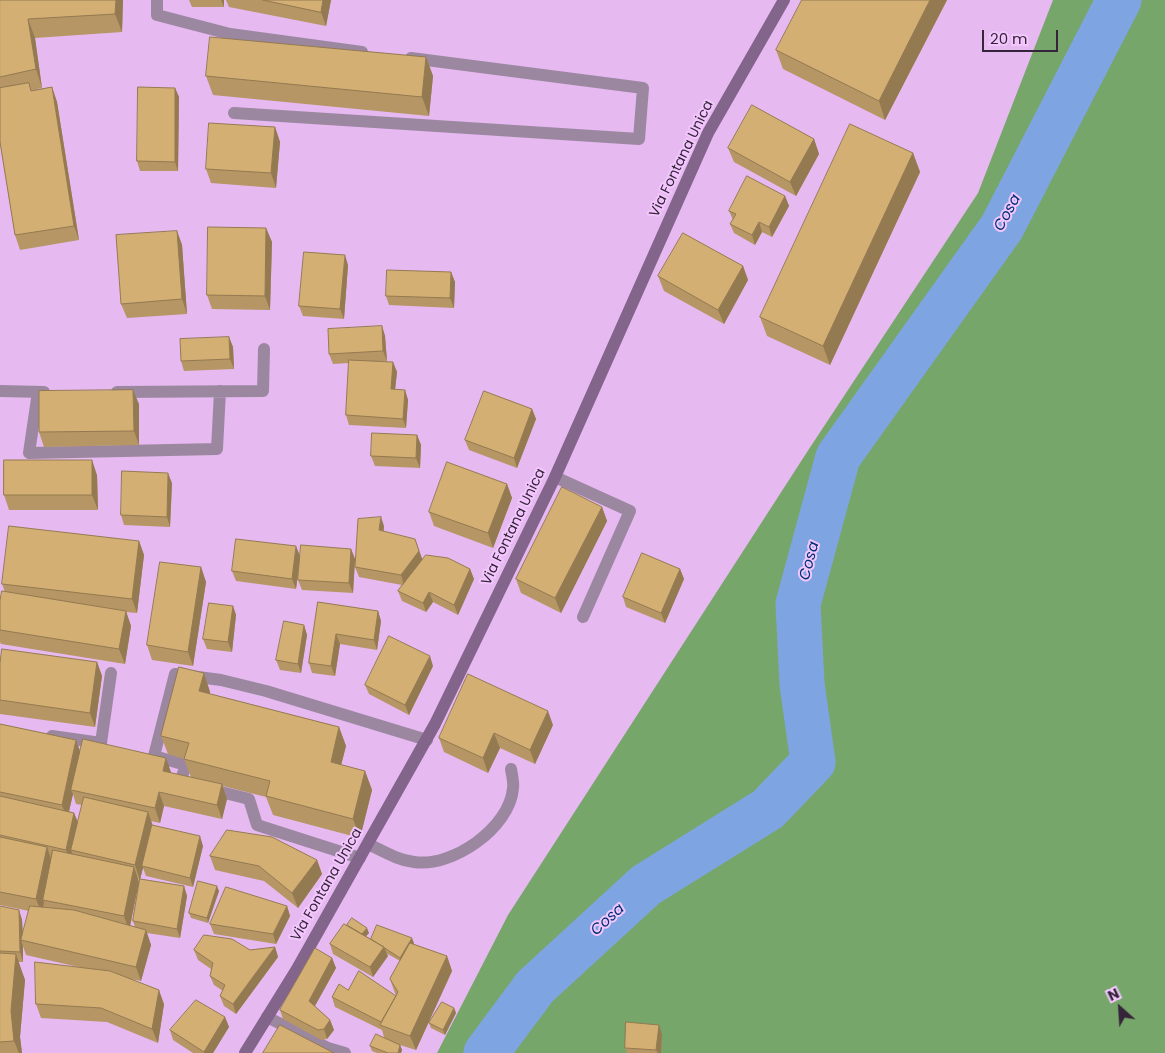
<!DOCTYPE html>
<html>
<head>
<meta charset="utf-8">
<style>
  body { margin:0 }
  #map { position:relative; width:1165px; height:1053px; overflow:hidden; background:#e6baf1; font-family:Poppins,sans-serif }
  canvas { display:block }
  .north { position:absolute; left:1095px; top:983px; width:50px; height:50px; -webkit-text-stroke:4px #f3c7fe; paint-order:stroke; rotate:334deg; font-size:14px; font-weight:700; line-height:20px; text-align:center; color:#36253a }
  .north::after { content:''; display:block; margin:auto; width:18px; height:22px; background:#36253a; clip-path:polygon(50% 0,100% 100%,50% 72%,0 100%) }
  .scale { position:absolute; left:982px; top:30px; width:76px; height:22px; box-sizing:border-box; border:2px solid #36253a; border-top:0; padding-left:6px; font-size:15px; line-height:18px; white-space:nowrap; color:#36253a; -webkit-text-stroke:4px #f3c7fe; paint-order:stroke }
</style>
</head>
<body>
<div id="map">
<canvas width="1165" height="1053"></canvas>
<div class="north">N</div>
<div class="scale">20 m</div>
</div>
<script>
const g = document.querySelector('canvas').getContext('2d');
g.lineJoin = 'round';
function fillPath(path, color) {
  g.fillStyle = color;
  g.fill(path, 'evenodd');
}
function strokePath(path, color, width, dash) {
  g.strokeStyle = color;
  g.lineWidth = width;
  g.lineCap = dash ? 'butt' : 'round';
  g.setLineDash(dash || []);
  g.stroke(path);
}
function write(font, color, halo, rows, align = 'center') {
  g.font = font + ' Poppins,sans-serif';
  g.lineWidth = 4;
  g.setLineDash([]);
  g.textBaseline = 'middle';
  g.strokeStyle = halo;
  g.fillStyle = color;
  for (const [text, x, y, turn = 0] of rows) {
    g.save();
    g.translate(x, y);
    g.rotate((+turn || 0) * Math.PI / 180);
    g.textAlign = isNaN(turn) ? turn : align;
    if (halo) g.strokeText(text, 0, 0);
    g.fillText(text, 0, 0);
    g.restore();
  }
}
const forest = new Path2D(`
  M1053,0h112v1053h-728l71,-138 301,-466 169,-256z`);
const river = new Path2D(`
  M486,1053l49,-66 111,-102 122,-76 45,-47 -11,-78 -4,-80 40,-147 164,-230 117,-227`);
const lane = new Path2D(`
  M157,0v15l73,19 132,18
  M234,113l405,26 4,-51 -232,-30
  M0,391l44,1
  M38,392l-9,61 188,-4 3,-58
  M117,392l146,-1 1,-42
  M555,477l75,34 -47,106
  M52,736l49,7 10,-70
  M189,784l-9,-2 6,-17 -32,-9 21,-82 46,6 45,11 161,49
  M209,789l40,10 8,26 103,33
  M368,844c15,7 29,16 46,18 38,6 96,-34 99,-74 1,-5 -1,-13 -2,-19
  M267,1017l61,31 17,5`);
const secondary = new Path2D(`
  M245,1053l52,-84 138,-245 120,-247 153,-344 76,-133`);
const wall = new Path2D(`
  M0,0h123l-1,32 -87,6 7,50 -10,2 20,-3 5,15 22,138 -59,10 -5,-15 -15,-93z
  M189,0h35v7h-32z
  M226,0h105l-5,26 -97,-19z
  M947,0l-62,120 -102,-51 -7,-19z
  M426,57l7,19 -4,40 -216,-21 -7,-19z
  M175,88l4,9 -1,74h-38l-3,-10z
  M275,127l5,15 -4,46 -65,-5 -5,-14z
  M814,139l5,15 -23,42 -62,-34 -6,-14z
  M913,153l7,19 -90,193 -63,-29 -7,-19z
  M785,196l4,10 -17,31 -10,-5 -7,13 -21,-12 -4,-9 3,-4 -4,-9z
  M266,228l6,14 -2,68 -58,-1 -5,-14z
  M177,231l5,14 5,69 -60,4 -6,-14z
  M348,265l-4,54 -41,-3 -4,-10z
  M743,266l5,14 -24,44 -60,-33 -6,-15z
  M451,272l4,10 -1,26 -65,-3 -3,-9z
  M382,326l3,10 2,25 -8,1h14l4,10 -2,18h10l3,10 -2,28 -57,-3 -3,-10 3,-52 -16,1 -4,-10z
  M229,337l4,10 1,22 -50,2 -3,-10z
  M139,404v41l-95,2 -5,-15z
  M532,409l4,10 -19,49 -48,-18 -4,-10z
  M417,435l4,10 -1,23 -45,-2 -4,-10z
  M97,475l1,35h-89l-5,-15z
  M172,483l-2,44 -46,-2 -3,-10z
  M507,484l5,14 -19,50 -59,-22 -5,-14z
  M602,507l5,14 -46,92 -40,-20 -5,-14z
  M384,526v5l38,28 48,10 4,10 -16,36 -25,-13 -7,10 -24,-11 -4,-10 4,-6 -43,-8 -4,-10z
  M139,541l5,14 -7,58 -11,-1 5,14 -6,38 -124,-20 -1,-2v-41l5,-9 -3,-8z
  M351,549l4,10 -2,34 -51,-3 -4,-10 2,-20 -4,29 -60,-8 -4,-10 68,-15z
  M201,567l5,15 -13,84 -41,-6 -5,-15z
  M680,569l4,10 -19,44 -39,-16 -3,-10z
  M318,602l60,9 3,10 -4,29 -37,-6 -5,32 -23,-3 -3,-10z
  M233,606l3,9 -4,37 -25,-3 -4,-10z
  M304,625l3,10 -6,38 -21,-3 -4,-10z
  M97,662l5,14 -7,51 -95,-13v-50z
  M433,666l-24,49 -40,-21 -4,-9z
  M204,673l6,19v2l129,33 7,19 -5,19 24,6 7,19 -12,48 -87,-23 -7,-18 -43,-11 4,13 -5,20 -58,-13 -4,17 -9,-2 1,4 51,21 -10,41 -47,-11 -3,-8 -3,11 44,7 3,10 -7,42 -33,-5 4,12 -10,36 -11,-2 34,25 -6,39 -51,-21 -66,-4 -5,-14 47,-36 -57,-13 -3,-9v16h-5l7,18 -5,57 2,16h-22v-147l19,4 3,10 1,14 6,-23 -29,-6v-181l76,16 4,11 91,21v1l20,4 -7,-18 -16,-5 -7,-18zM73,794l3,10 6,1 -4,18 -4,-10 -5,-2zM138,879l2,1 -7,41 2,6 -5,-1 9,-44z
  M553,725l-18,39 -35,-16 -12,25 -44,-21 -5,-14z
  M210,856l107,4 5,14 -24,34 -34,-27 -49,-11z
  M219,891l-11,32 -17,-5 -2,-5z
  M287,906l3,10 -14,28 -62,-10 -4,-10z
  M347,925l22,8 -3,3 5,3 43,4 -1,1 34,12 5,15 -36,79 -16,-5 2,5 -1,3h-24l-5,-2 -2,-5 14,-9 -2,-7 -47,-23 -3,-10 16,-7 48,6 -6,-17 10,-18 -14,-8 2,3 -15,21 -40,-23 -3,-10z
  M275,947l3,10 -42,57 -12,-8 -4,-10 3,-5 -9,-6 -4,-9 1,-7 -13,-9 -4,-10h56z
  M332,958l4,10 -21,38 15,14 4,10 -7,9 -6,1 -38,-21 -3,-9z
  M454,1008l2,5 -11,22 -14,-7 -2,-5z
  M225,1017l4,10 -16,26h-20l-20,-13 -3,-10z
  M662,1034l-1,19h-34l-2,-5z`);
const shadedWall = new Path2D(`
  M116,0h7l-1,32 -7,-18z
  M221,0h3v7z
  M323,0h8l-5,26 -5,-14z
  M930,0h17l-62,120 -6,-19z
  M28,19l7,19 7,50 -6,-19z
  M426,57l7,19 -4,40 -7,-19z
  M52,87l5,15 22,138 -5,-14z
  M175,88l4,9 -1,74 -3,-9z
  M275,127l5,15 -4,46 -5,-15z
  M814,139l5,15 -23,42 -6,-14z
  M913,153l7,19 -90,193 -7,-19z
  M785,196l4,10 -17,31 -3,-10z
  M759,222l3,10 -7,13 -3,-10z
  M266,228l6,14 -2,68 -5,-14z
  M177,231l5,14 5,69 -5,-15z
  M345,255l3,10 -4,54 -4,-10z
  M743,266l5,14 -24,44 -6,-14z
  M451,272l4,10 -1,26 -4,-10z
  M382,326l3,10 2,25 -4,-10z
  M229,337l4,10 1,22 -4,-10z
  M393,362l4,10 -3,27 -3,-10z
  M133,390l6,14v41l-5,-14z
  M405,390l3,10 -2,28 -3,-9z
  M532,409l4,10 -19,49 -3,-10z
  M417,435l4,10 -1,23 -4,-10z
  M92,460l5,15 1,35 -6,-15z
  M168,473l4,10 -2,44 -3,-10z
  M507,484l5,14 -19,50 -5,-15z
  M602,507l5,14 -46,92 -6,-15z
  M381,517l3,9 -2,14 -3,-10z
  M415,539l8,22 -19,24 -3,-10z
  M139,541l5,14 -7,58 -5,-14z
  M296,546l4,10 -4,33 -4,-10z
  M351,549l4,10 -2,34 -4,-10z
  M201,567l5,15 -13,84 -5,-14z
  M470,569l4,10 -16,36 -4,-10z
  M680,569l4,10 -19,44 -4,-10z
  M429,592l4,10 -7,10 -3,-9z
  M233,606l3,9 -4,37 -4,-10z
  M126,611l5,15 -6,38 -6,-15z
  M378,611l3,10 -4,29 -3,-10z
  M304,625l3,10 -6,38 -3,-9z
  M336,634l4,10 -5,32 -4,-10z
  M430,656l3,10 -24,49 -4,-10z
  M97,662l5,14 -7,51 -5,-14z
  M204,673l6,19 -4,18 -7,-19z
  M548,711l5,14 -18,39 -5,-14z
  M339,727l7,19 -9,35 -6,-19z
  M494,733l6,15 -12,25 -5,-15z
  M76,740l5,14 -10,36 2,4 -6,26 -5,-15z
  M166,758l5,14 -3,14 -5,-15z
  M365,771l7,19 -12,48 -7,-19z
  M222,784l5,15 -5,20 -5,-14z
  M159,792l5,14 -4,17 -5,-15z
  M148,812l5,14 -13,54 -5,-15z
  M74,813l6,14 -9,23 2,5 -2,9 -5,-14z
  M200,836l3,10 -10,41 -3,-9z
  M47,847l5,15 -9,38 1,2 -2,12 -6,-15z
  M317,860l5,14 -24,34 -6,-15z
  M134,867l5,15 -10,49 -5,-15z
  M184,886l3,10 -7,42 -3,-9z
  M217,886l2,5 -11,32 -1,-5z
  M287,906l3,10 -14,28 -3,-10z
  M19,910l3,10 1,21 -2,-1 2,6v16l-3,-10z
  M367,928l2,5 -7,7 -2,-5z
  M146,930l5,15 -10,36 -5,-14z
  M412,938l2,5 -12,19 -2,-4z
  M275,947l3,10 -42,57 -3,-10z
  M384,947l4,9 -15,21 -3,-10z
  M16,954l9,26 -5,57 2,16h-3l-5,-12 -3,-30z
  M447,956l5,15 -36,79 -6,-14z
  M332,958l4,10 -24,43 -3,-10z
  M159,990l5,14 -6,39 -6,-14z
  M454,1008l2,5 -11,22 -2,-5z
  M225,1017l4,10 -16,26h-9v-1z
  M330,1020l4,10 -7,9 -3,-10z
  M659,1025l3,9 -1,19h-3l-2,-3z
  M400,1045l2,5 -1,3h-3z`);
const building = new Path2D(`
  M0,0h116l-1,14 -87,5 8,50 -36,8z
  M263,0h60l-2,12z
  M802,0h128l-51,101 -103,-51z
  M210,37l216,20 -4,40 -216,-21z
  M29,83l2,8 21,-4 22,139 -59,9 -15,-93v-54z
  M138,87l37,1v74l-38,-1z
  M752,105l62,34 -24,43 -62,-34z
  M209,123l66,4 -4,46 -65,-4z
  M850,124l63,29 -90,193 -63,-29z
  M747,176l38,20 -16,31 -10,-5 -7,13 -22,-11 6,-10 -7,-3z
  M208,227l58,1 -1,68 -58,-1z
  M177,231l5,68 -61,5 -5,-69z
  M683,233l60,33 -25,44 -60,-34z
  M304,252l41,3 -5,54 -41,-3z
  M387,270l64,2 -1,26 -64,-2z
  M382,326l1,25 -54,3 -1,-25z
  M229,337l1,22 -49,2 -1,-22z
  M349,360l44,2 -2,27 14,1 -2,29 -57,-4z
  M133,390l1,41 -95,1v-41z
  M484,391l48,18 -18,49 -49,-18z
  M372,433l45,2 -1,23 -45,-2z
  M4,460h88v35h-88z
  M447,462l60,22 -19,49 -59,-21z
  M122,471l46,2 -1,44 -46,-2z
  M562,487l40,20 -47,91 -39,-19z
  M381,517l-2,13 36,9 4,12 -18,24 -46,-8 3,-48z
  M9,526l130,15 -7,58 -130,-15z
  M236,539l60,7 -4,33 -60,-8z
  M301,545l50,4 -2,34 -51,-3z
  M642,553l38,16 -19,44 -38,-16z
  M426,555l22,3 22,11 -16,36 -25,-13 -6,11 -25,-12z
  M160,562l41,5 -13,85 -41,-7z
  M2,591l124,20 -7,38 -119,-19v-29z
  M318,602l60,9 -4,29 -38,-6 -5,32 -22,-3z
  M209,603l24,3 -5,36 -25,-3z
  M284,621l20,4 -6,39 -22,-4z
  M389,636l41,20 -25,49 -40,-20z
  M2,649l95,13 -7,51 -90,-13v-36z
  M179,667l25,6 -5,18 140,36 -8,35 34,9 -12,48 -87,-23 4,-15 -86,-22 5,-16 -28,-7z
  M468,674l80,37 -18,39 -36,-17 -11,25 -44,-20z
  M0,724l76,16 -14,65 -62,-13z
  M83,739l83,19 -3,13 59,13 -5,21 -58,-13 -4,16 -84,-18z
  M0,796l74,17 -8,37 -66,-15z
  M84,797l64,15 -13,53 -64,-15z
  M152,825l48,11 -10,42 -48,-12z
  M227,830l45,7 45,23 -25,33 -33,-27 -49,-10z
  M0,837l47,10 -11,52 -36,-7z
  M53,850l81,17 -10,49 -81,-16z
  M140,879l44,7 -7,43 -44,-8z
  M198,881l19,5 -10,32 -18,-5z
  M226,887l61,19 -14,28 -63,-10z
  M0,906l19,4 1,42 -20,-1z
  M30,906l44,4 72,20 -10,37 -115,-27z
  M352,918l15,10 -5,6 -15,-9z
  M344,924l40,23 -14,20 -40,-23z
  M377,925l35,13 -12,20 -29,-19z
  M204,935l28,4 18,11 25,-3 -42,57 -13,-8 5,-11 -15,-9 3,-13 -19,-13z
  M410,943l37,13 -37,80 -30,-11 18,-33 -8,-13z
  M315,948l17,10 -23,43 21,19 -6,9 -6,1 -38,-20z
  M0,953l16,1 -5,57 3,30 -14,1z
  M35,962l75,9 49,19 -7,39 -51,-21 -65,-4z
  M359,971l37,25 -15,26 -49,-25 7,-13 9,6z
  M196,1000l29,17 -21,35 -34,-22z
  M442,1002l12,6 -11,22 -14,-7z
  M626,1022l33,3 -3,25 -31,-2z
  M280,1025l54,28h-71z
  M376,1034l24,11 -2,8h-10l-18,-7z`);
const streetNames = [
  ["Via Fontana Unica",682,159,-64],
  ["Via Fontana Unica",514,527,-64],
  ["Via Fontana Unica",327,885,-60]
];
const waterNames = [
  ["Cosa",1008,213,-61],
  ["Cosa",810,561,-75],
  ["Cosa",608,920,-42]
];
fillPath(forest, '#77a66a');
strokePath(river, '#7ea5e2', 45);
strokePath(lane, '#9c87a1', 12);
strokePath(secondary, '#83658b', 12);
fillPath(wall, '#b59664');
fillPath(shadedWall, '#947a51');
fillPath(building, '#d3af74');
strokePath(building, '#947a51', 1);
write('14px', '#36253a', '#f3c7fe', streetNames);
write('italic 15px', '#003076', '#f3c7fe', waterNames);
</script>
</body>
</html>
